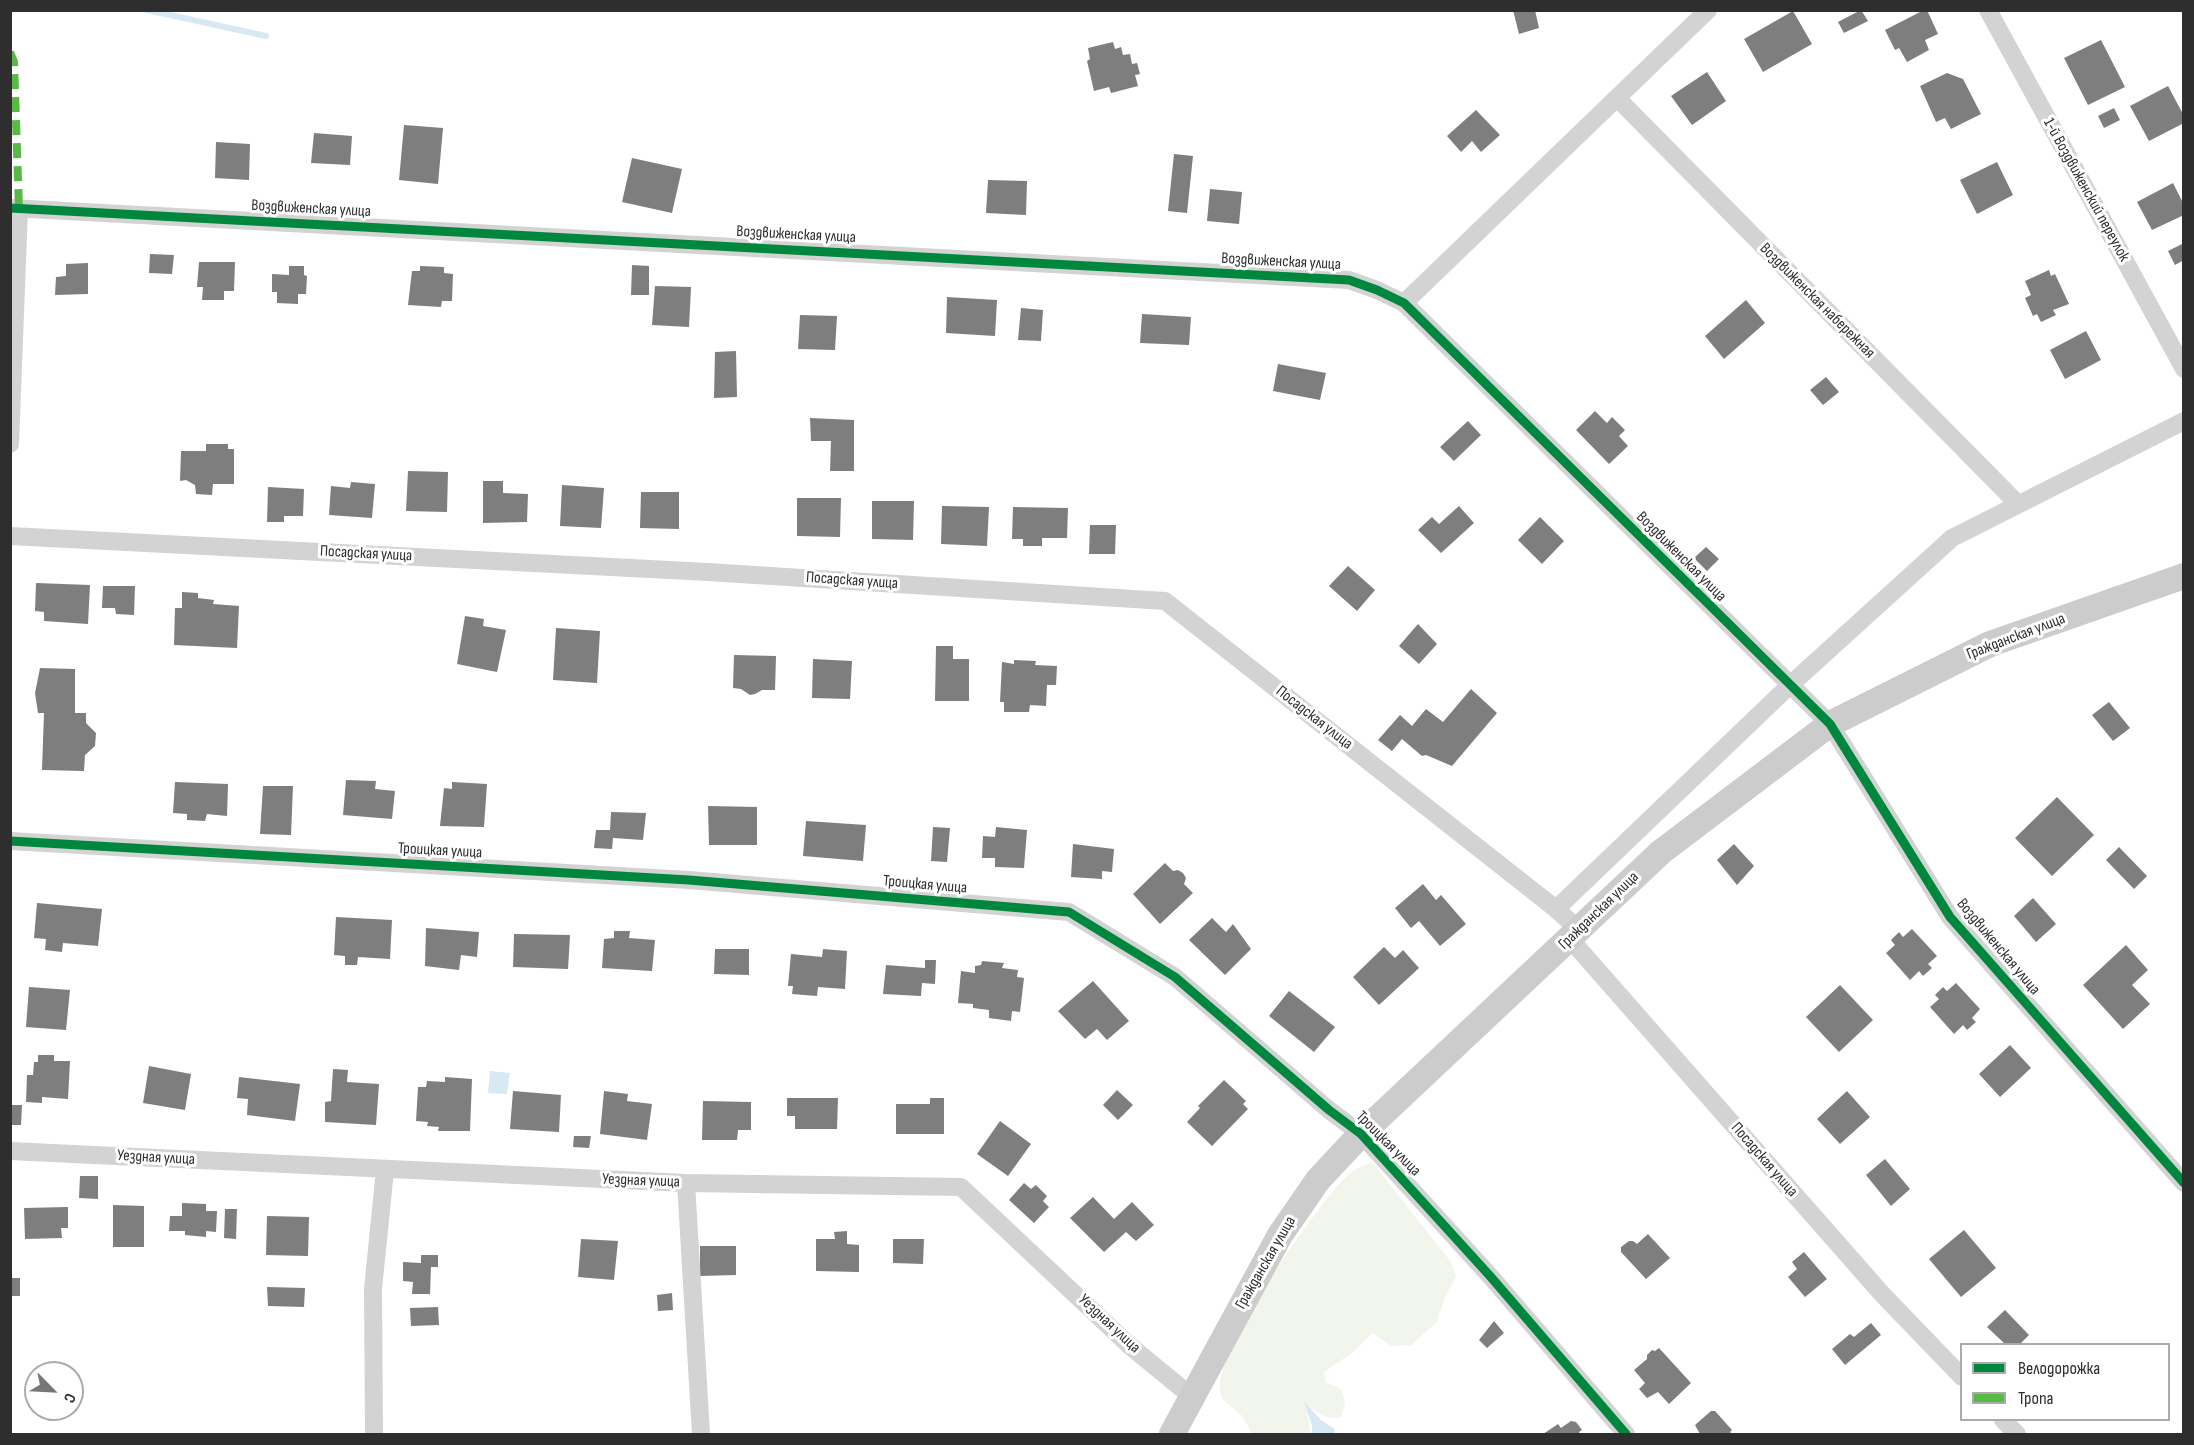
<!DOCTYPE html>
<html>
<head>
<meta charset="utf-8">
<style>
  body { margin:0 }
  #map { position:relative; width:2194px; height:1445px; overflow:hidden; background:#fff; font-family:"Sofia Sans Condensed",sans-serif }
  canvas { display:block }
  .frame { position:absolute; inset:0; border:12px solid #2e2e2e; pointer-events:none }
  .legend { position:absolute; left:1960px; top:1343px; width:210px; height:78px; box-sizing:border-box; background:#fff; border:2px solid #ababab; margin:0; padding:8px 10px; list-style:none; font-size:18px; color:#2e2e2e }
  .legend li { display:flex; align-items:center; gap:12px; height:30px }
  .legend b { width:30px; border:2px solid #ababab }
  .north { position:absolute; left:24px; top:1361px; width:60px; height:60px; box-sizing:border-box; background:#fff; border:2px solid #ababab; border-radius:50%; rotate:114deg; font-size:16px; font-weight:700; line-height:24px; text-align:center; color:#2e2e2e }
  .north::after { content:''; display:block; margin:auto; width:21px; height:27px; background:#777; clip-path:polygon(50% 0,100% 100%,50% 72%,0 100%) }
</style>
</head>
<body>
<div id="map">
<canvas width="2194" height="1445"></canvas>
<div class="frame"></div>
<ul class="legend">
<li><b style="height:8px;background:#00873e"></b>Велодорожка</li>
<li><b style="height:8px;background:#58b947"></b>Тропа</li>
</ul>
<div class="north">С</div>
</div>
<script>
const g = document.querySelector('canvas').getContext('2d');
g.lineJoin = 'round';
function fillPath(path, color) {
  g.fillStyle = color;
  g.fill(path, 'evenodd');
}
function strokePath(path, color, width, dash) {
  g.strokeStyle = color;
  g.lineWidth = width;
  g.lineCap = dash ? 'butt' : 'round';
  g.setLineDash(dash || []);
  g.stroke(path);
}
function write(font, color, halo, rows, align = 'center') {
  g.font = font + ' "Sofia Sans Condensed",sans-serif';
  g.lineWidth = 6;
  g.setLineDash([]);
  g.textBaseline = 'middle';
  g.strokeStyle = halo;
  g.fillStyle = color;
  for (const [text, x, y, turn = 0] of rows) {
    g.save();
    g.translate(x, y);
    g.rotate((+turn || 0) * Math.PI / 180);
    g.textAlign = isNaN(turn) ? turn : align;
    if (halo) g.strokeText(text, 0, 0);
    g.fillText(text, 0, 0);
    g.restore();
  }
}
const green = new Path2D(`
  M1372,1162l79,100 5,15 -10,18 -10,28 -25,22 -20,1 -18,-13 -21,20 -28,19 2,10 16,8 3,15 -4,12c-16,3 -25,-4 -36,-15l6,32h-60c-2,-6 -6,-15 -11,-20 -8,-9 -18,-10 -20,-24 -5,-40 97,-186 128,-215 6,-6 16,-9 24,-13z`);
const water = new Path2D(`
  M490,1071l20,2 -3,21 -19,-1z
  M1304,1401l17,19 14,9 -1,5h-22v-8z`);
const stream = new Path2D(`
  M147,10l119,26`);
const building = new Path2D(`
  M1513,10h22l4,18 -20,6z
  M1861,10l7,11 -24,12 -6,-11z
  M1924,10h3l11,24 -13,6 4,10 -22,12 -8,-14 -4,2 -10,-20z
  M1793,11l19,33 -49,28 -19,-33z
  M2101,40l24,47 -37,18 -24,-47z
  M1113,42l2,7 6,-2 2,8 7,-1 2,10 5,-1 3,11 -5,1 3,11 -27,7 -2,-6 -15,4 -7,-30 3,-2 -2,-11z
  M1707,72l19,29 -34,24 -21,-29z
  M1947,73l16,6 18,35 -30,15 -6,-11 -9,4 -16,-36z
  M2168,86l16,30v7l-35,18 -19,-35z
  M2114,108l6,12 -16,8 -6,-12z
  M1476,110l24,25 -19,17 -9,-11 -11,11 -14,-16z
  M404,125l39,3 -5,56 -39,-4z
  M314,133l38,3 -2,29 -39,-2z
  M216,142l34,2 -1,36 -34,-2z
  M1174,154l19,2 -6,57 -19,-2z
  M632,158l50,11 -10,44 -50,-11z
  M1997,162l16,33 -36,19 -17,-34z
  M988,180l39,1 -1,34 -40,-2z
  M2173,183l11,22v10l-32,15 -15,-28z
  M1210,189l32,3 -3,32 -32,-3z
  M2184,243v17l-9,5 -7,-14z
  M150,254l24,1 -2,19 -23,-1z
  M199,262h36l-1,29h-10v9h-22l1,-13h-6z
  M88,263v31l-33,1 1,-18 10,-1v-12z
  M632,265l17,1v29h-18z
  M289,266h15v9l3,1 -1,18h-8v10l-21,-1v-11h-5v-18l17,1z
  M420,266l24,1v6l9,1 -1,27h-10l-1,6 -33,-2 4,-34h8z
  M2049,270l2,6 4,-2 14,30 -16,6 3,5 -15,7 -4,-8 -4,2 -8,-18 6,-3 -6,-14z
  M655,286l36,1 -2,40 -37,-2z
  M947,297l50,3 -2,36 -49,-3z
  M1746,300l19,23 -41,36 -19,-23z
  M1021,308l22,2 -2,31 -23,-1z
  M1142,314l49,3 -2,28 -49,-2z
  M800,315l37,1 -2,34 -37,-1z
  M2086,331l15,29 -36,19 -15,-29z
  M736,351l1,46 -23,1 1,-46z
  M1278,364l48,9 -6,27 -47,-9z
  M1826,377l13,15 -16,13 -13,-15z
  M1595,411l12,12 5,-6 13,13 -6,6 9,10 -19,18 -33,-34z
  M810,418l44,2v51h-24l1,-30h-20z
  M1468,421l13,14 -27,26 -14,-14z
  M206,444h22v5h6v35h-21l-1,11 -16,-1 -1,-9 -9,-5 -6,1 1,-30h25z
  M408,471l40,1 -1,40 -41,-1z
  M483,481h20v12l25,1 -1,28 -44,1z
  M351,482l24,2 -3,34 -43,-3 2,-29 19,2z
  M562,485l42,3 -3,40 -41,-2z
  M268,487l36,2 -1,27h-19v6h-17z
  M641,492h38v37l-39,-1z
  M797,498h44l-1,39 -43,-1z
  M872,501h42l-1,39 -41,-1z
  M942,506l47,1 -2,39 -46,-2z
  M1459,506l15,17 -33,30 -23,-23 14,-13 7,7z
  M1013,507l55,1 -1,30h-25v8h-19v-7h-11z
  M1540,517l24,24 -22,23 -24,-24z
  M1090,525h26l-1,29h-26z
  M1706,547l13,12 -12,12 -13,-13z
  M1348,566l27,24 -18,21 -28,-25z
  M36,583l54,2 -2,39 -44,-3v-9l-9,-1z
  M103,586h32l-1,29 -18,-1 -1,-6h-13z
  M182,592l16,1v5l16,2 -1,4 26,2 -2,42 -63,-3 1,-37h7z
  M465,616l19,3 -1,7 23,4 -9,42 -40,-8z
  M1418,624l19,20 -18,20 -20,-18z
  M556,628l44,3 -3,52 -44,-3z
  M936,646h17v13h16v42h-34z
  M734,655l42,1 -1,34h-13l-7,4 -5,1 -9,-6 -8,-1z
  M813,659l39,2 -2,38 -38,-1z
  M1014,660l22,1 -1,4 22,1 -1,19h-9l-1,21 -16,-1 -1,7h-25v-10h-4l2,-40 12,2z
  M40,668l35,1v44h11v10l10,10 -1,13 -10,9 -1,16 -42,-1 2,-57h-6l-3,-20z
  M1471,689l26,24 -45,53 -26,-11 -4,1 -20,-17 -10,12 -14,-11 22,-25 12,11 14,-17 17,13z
  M2109,702l21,26 -17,13 -21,-26z
  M346,780l30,1 -1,8 20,2 -3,28 -49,-4z
  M175,782l53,2 -1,32 -20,-2 -2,7 -18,-1v-6l-14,-1z
  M452,782l35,2 -3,43 -44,-1 4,-38 8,1z
  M263,786h30l-2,49 -31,-1z
  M2057,797l37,38 -42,41 -37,-38z
  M708,806l49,1v38h-48z
  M611,812l35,1 -3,27 -30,-2 -1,11 -18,-1 2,-18h14z
  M806,821l60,4 -3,36 -60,-5z
  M933,827l17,1 -3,34 -16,-1z
  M996,827l31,3 -3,38 -29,-1v-9h-13l1,-22 12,1z
  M1073,844l41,5 -2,23 -10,-1v8l-31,-2z
  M1734,844l20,22 -17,19 -20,-25z
  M2119,847l28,29 -13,13 -28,-29z
  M1165,863l8,8 5,-1 5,3 3,5 -2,6 9,9 -33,31 -27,-30z
  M1423,884l13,16 5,-5 25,29 -26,22 -21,-25 -8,7 -16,-20z
  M2033,898l23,26 -20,18 -22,-26z
  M37,903l65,6 -4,37 -35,-3 -1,9 -17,-2 1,-11 -12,-1z
  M336,917l56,3 -2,39 -32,-2 -1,8h-12v-9l-11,-1z
  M1212,918l14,14 7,-8 18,25 -26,26 -36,-35z
  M426,928l53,4 -2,25 -16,-2 -2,15 -34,-4z
  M1912,929l25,27 -9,8 4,4 -9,8 -4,-5 -9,9 -24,-27 9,-8 -4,-5 8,-8 4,5z
  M614,931h16l-1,7 26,2 -3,31 -50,-3 2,-29 10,-1z
  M514,934l56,1 -2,34 -55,-2z
  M2126,945l22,25 -16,15 18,19 -27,25 -40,-44z
  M1384,947l11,11 8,-8 16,18 -40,37 -26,-28z
  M715,949h34v26l-35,-1z
  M823,949l24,2 -2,38 -27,-2 -1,9 -25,-2 1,-8h-5l3,-32 31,3z
  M925,960h11l-1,24 -13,-1 -1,13 -38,-2 3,-29 39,3z
  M982,961l22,2 -2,5 16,2 -1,7 7,1 -4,34 -8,-1 -1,10 -22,-3v-8l-16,-2v-4l-15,-1 3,-32 14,2v-7l6,-1z
  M1093,981l36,40 -22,19 -10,-11 -12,10 -27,-28z
  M1956,983l24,26 -8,9 4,4 -9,8 -4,-5 -9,9 -24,-27 9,-8 -4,-4 8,-8 4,4z
  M1840,985l33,35 -34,32 -33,-35z
  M29,987l41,3 -4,40 -40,-3z
  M1289,991l46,36 -21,25 -45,-36z
  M2010,1045l21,23 -31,29 -21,-23z
  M38,1055h16v6h16l-2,38 -26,-2v6l-16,-1 1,-27h6l1,-13h4z
  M149,1066l42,8 -6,36 -42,-7z
  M333,1069l15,1 -1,12 32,2 -3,41 -51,-3v-20l6,-1z
  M239,1077l61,7 -5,37 -48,-6 1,-16 -11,-1z
  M445,1077l27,2 -2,52h-32l1,-4 -12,-1 1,-4 -12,-1 2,-34h8l1,-6 18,1z
  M1224,1080l22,21 -3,3 5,5 -36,37 -25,-24 13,-14 -2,-2z
  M1117,1090l16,15 -15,15 -15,-15z
  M513,1091l48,4 -2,37 -49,-3z
  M604,1091l24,3 -1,7 25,3 -5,36 -47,-6z
  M1847,1091l23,26 -30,27 -23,-25z
  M787,1098h51l-1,31h-42v-13h-8z
  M930,1098h14v36h-48v-30h34z
  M703,1101l48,1v28h-13l-1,10h-35z
  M10,1105h12l-1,20h-11z
  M1000,1121l31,23 -23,32 -31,-22z
  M574,1136h17l-2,12 -16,-1z
  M1885,1159l25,30 -19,17 -25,-31z
  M80,1176h18v23l-19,-1z
  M1024,1183l7,6 5,-4 11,11 -4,5 6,6 -15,16 -25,-23z
  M1093,1197l21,22 18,-17 22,23 -18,16 -10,-9 -22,20 -34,-34z
  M182,1203l24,1v7h11l-1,21 -10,-1v6l-21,-2v-4h-16l1,-15h12z
  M113,1205l31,1v41h-31z
  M68,1207v21h-7l1,10 -37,1 -1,-31z
  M225,1209h12l-1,30 -12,-1z
  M267,1216l42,1 -1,39 -42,-1z
  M1964,1230l32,38 -35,29 -32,-38z
  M847,1231v13l12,1v27l-43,-1v-32h19l-1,-7z
  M1648,1234l22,24 -24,21 -25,-27v-5l8,-6h4l4,3z
  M581,1239l37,2 -4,39 -36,-3z
  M893,1239h31l-1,25 -30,-1z
  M700,1246h36v29l-36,1z
  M1804,1252l23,27 -22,18 -17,-20 9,-8 -5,-7z
  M421,1255h17v12h-7l-1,27h-18l1,-12 -10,-1v-19l18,1z
  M10,1278h10v18h-10z
  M267,1287l38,1 -1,19 -36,-1z
  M672,1293l1,17 -15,1 -1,-16z
  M438,1307l1,18 -28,1 -1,-18z
  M2005,1310l24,25 -9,9h-15l-18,-17z
  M1494,1321l10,12 -17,15 -8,-8z
  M1871,1323l10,12 -36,30 -13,-16 18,-15 4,3z
  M1659,1348l32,35 -22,21 -11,-12 -11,6 -8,-9 6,-6 -11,-13 13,-11v-4l5,-5 3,1z
  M72,1380h5v31l-30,1v-3h25z
  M1711,1411h4l17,19 -2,2 2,2h-32l-5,-9z
  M1571,1421l5,1 6,8 -3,2 1,2h-37l15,-10 3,4z`);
const street = new Path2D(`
  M1988,10l196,359
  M1617,98l401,406
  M10,208l1339,72 28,10 27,13 426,421 120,193 234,266
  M1404,303l304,-293
  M10,444l9,-235
  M10,536l698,36 457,29 391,308 22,20
  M10,841l679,39 380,32 106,65 154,133 32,24 129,142 136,158
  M1556,909l233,-223 163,-148 232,-117
  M1570,939l312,355 80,83
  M10,1151l676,32 275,4 169,159 61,50
  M686,1183l15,251
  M2003,1420l14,14
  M374,1434l-1,-145 12,-119`);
const secondary = new Path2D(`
  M1172,1434l108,-199 38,-55 43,-46 300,-282 169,-128 160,-80 194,-68`);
const quiet = new Path2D(`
  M10,52l4,10 5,147`);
const cycleway = new Path2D(`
  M10,208l1339,72 28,10 27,13 426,421 120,193 234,266
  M10,841l679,39 380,32 106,65 154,133 32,24 129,142 136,158`);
const streetNames = [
  ["1-й Воздвиженский переулок",2086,190,61],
  ["Воздвиженская улица",311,209,3],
  ["Воздвиженская улица",796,235,3],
  ["Воздвиженская улица",1281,262,3],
  ["Воздвиженская набережная",1817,301,45],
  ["Посадская улица",366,554,3],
  ["Воздвиженская улица",1681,557,45],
  ["Посадская улица",852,581,4],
  ["Гражданская улица",2016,637,-21],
  ["Посадская улица",1314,718,38],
  ["Троицкая улица",440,851,3],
  ["Троицкая улица",925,885,5],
  ["Гражданская улица",1599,911,-44],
  ["Воздвиженская улица",1998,947,50],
  ["Троицкая улица",1388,1144,45],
  ["Уездная улица",156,1158,3],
  ["Посадская улица",1764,1160,49],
  ["Уездная улица",641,1181,2],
  ["Гражданская улица",1266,1263,-60],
  ["Уездная улица",1109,1324,43]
];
fillPath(green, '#f1f5eb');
fillPath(water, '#d7e9f3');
strokePath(stream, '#d7e9f3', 6);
fillPath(building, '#7e7e7e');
strokePath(street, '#d3d3d3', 18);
strokePath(secondary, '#ccc', 26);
strokePath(quiet, '#58b947', 8, [15, 8]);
strokePath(cycleway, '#00873e', 9);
write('16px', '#2e2e2e', '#fff', streetNames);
</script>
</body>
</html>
